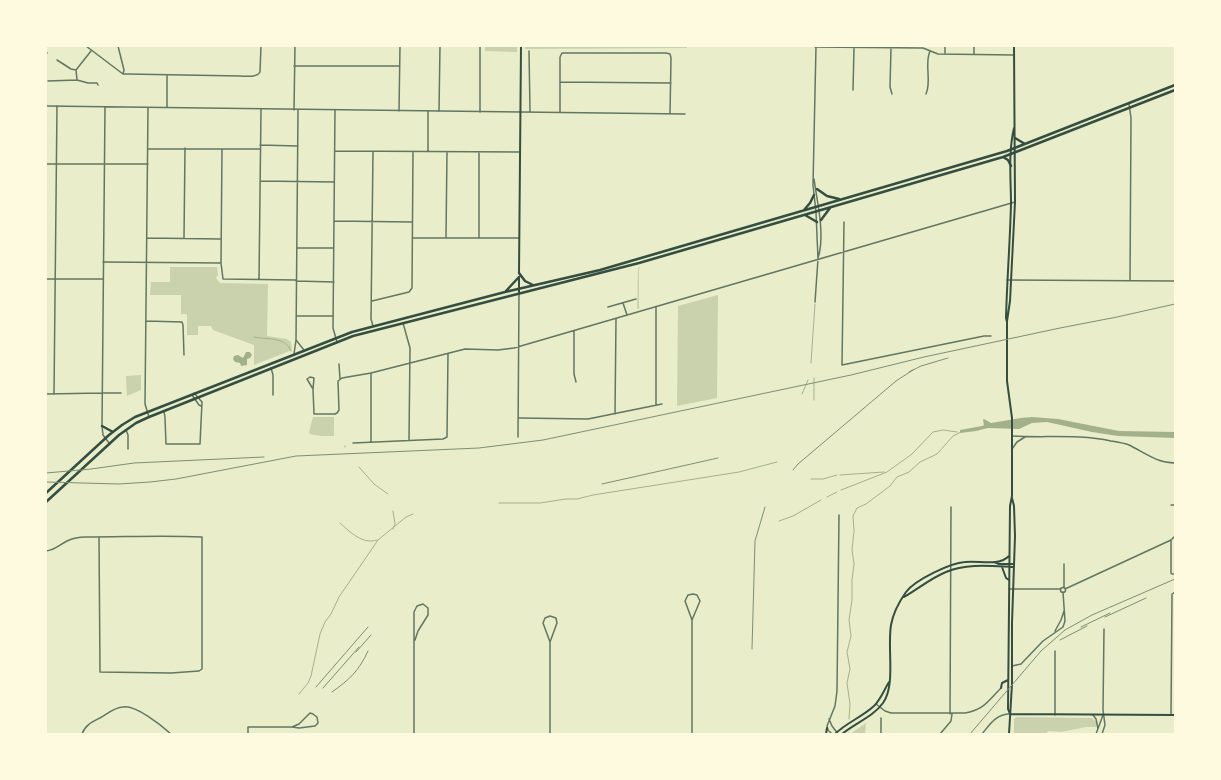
<!DOCTYPE html>
<html>
<head>
<meta charset="utf-8">
<style>
  body { margin:0 }
  #map { position:relative; width:1221px; height:780px; overflow:hidden; background:#e9edc9; font-family:Overpass,sans-serif }
  canvas { display:block }
  .frame { position:absolute; inset:0; border:47px solid #fefae0; pointer-events:none }
</style>
</head>
<body>
<div id="map">
<canvas width="1221" height="780"></canvas>
<div class="frame"></div>
</div>
<script>
const g = document.querySelector('canvas').getContext('2d');
g.lineJoin = 'round';
function fillPath(path, color) {
  g.fillStyle = color;
  g.fill(path, 'evenodd');
}
function strokePath(path, color, width, dash) {
  g.strokeStyle = color;
  g.lineWidth = width;
  g.lineCap = dash ? 'butt' : 'round';
  g.setLineDash(dash || []);
  g.stroke(path);
}
const green = new Path2D(`
  M485,46h32v6l-32,-1z
  M525,46h162v2l-162,1z
  M170,267h47l1,8 -2,3 4,5 48,1 -1,52 20,3 4,3 1,8 -38,15v-20l-41,-15 -2,-4h-13v9h-11v-21h-6v-19h-31l1,-13h19z
  M641,267l-2,2v38l1,1 -3,1 1,-41z
  M718,295l-1,103 -40,8 1,-100z
  M141,375v15l-14,6 -1,-20z
  M313,417h21v19h-13l-11,-2 -1,-2z
  M1017,717l75,1 4,4v5h-10l-25,5 -12,-1 -4,3h-31v-15z
  M866,723l-1,11h-15z`);
const water = new Path2D(`
  M246,352h4l2,3 -2,3 -3,1v6l-6,1 -1,-3 -5,-1 -2,-3 1,-3 4,-1 5,3z
  M1032,417l26,2 61,12 56,1v6l-57,-2 -26,-4 -45,-10 -15,1 -13,6 -31,-1 -12,3 -16,2v-3l22,-4 2,-1 -1,-5 1,-1 7,4 30,-5z`);
const stream = new Path2D(`
  M254,337c13,3 31,-1 37,14
  M345,446v1
  M359,467l15,17 14,10
  M840,475l44,-3
  M811,479h12l14,-4
  M841,490l46,-18 25,-18 21,-22 10,-2 14,2
  M827,497l10,-5
  M499,503h41l26,-4h11l16,-4 146,-23 38,-10
  M779,521l14,-5 28,-16
  M340,523c10,9 23,22 37,17
  M393,529l2,-5 -2,-13
  M299,694l9,-11 3,-7 9,-42 5,-12 6,-8 8,-17 39,-57 28,-23 7,-3
  M849,719l1,-15 -3,-21 3,-14 -3,-17 4,-16 -2,-16 3,-20v-20l2,-16 -2,-14 2,-19 -1,-15 4,-8 9,-4 24,-18 7,-9 12,-5 11,-10 17,-8 16,-18 8,-4
  M849,733v1`);
const service = new Path2D(`
  M811,363l4,-59
  M814,378v22
  M802,394l6,-14`);
const minor = new Path2D(`
  M86,46l37,28h4l113,2c6,0 17,2 20,-4l1,-26
  M118,46l6,24 -1,4
  M815,47l108,1 15,6 76,1
  M891,48l-1,39 2,7
  M46,51l1,2
  M529,51l1,60
  M945,53v-7
  M974,54v-8
  M57,60l14,9 5,1
  M294,66h105
  M76,70l1,10 11,3h9l1,2
  M76,70l15,-19
  M48,81l29,-1
  M560,82l111,1
  M853,90l1,-42
  M926,94c6,-13 -2,-30 4,-43
  M1129,104l2,14 -1,163
  M167,107v-32
  M148,108l-3,296 4,13
  M294,110l1,-64
  M335,110l-2,218 4,14
  M399,111l1,-65
  M439,111l1,-65
  M480,112v-66
  M521,112l164,2
  M560,112v-55l2,-4h104l4,1 1,4 -1,56
  M260,145l38,1
  M148,149h112
  M222,149l-1,114 2,16 73,1
  M335,151l185,1
  M428,151v-40
  M46,164h102
  M260,181l74,1
  M334,221l78,1
  M844,222l-2,143 142,-29h7
  M446,237l1,-85
  M479,237v-84
  M147,238l74,1
  M184,238l1,-90
  M413,238h106
  M297,248h36
  M818,258c5,-15 3,-33 1,-47
  M103,262l118,1
  M46,279h57
  M259,279l2,-170
  M1007,280l168,1
  M296,281l38,1
  M372,301l37,-9 3,-4 1,-136
  M815,302l3,-43 -2,-47
  M623,303l4,12
  M608,307l28,-8
  M656,307v98
  M296,316h37
  M146,321l36,1 1,3 1,30
  M403,323l7,25 -1,92
  M373,326l-2,-7 2,-167
  M574,331v43l2,8
  M296,340l8,10
  M294,354l2,-14 2,-230
  M339,364l1,15
  M271,368l2,7v20
  M371,373v69
  M313,389l1,-11 -4,-1 -3,2 6,10 1,25h21l2,-1 2,-3 -1,-29 4,-3 29,-5 94,-24 33,1 16,-2 501,-146
  M103,393h18
  M54,394l3,-288
  M192,395l7,10 2,1
  M164,411l1,7 1,26h34l2,-42 -8,-9
  M615,414l1,-95
  M519,418l69,1 74,-15
  M126,430l2,5v14
  M518,437l1,-143
  M353,443l90,-4 4,-2 1,-84
  M1171,505h4
  M1171,540v33l1,1h3
  M46,551c9,-1 13,-6 21,-10 6,-3 12,-4 19,-4 39,0 77,-2 116,0v132l-3,2 -28,2 -71,-1 -1,-135
  M1064,564v23
  M1060.5 590a2.5 2.5 0 1 1 5 0a2.5 2.5 0 1 1-5 0Z
  M1009,589h51
  M1065,589l106,-49 4,-4
  M1055,631l6,-11 3,-9
  M1012,666l9,-2 22,-23 20,-14 2,-6 -2,-29
  M876,704l9,7 6,2h74c19,-3 23,-12 36,-25
  M950,714l1,-207
  M1171,714l1,-120 3,-2
  M1055,715v-64
  M1093,715l3,4 2,10
  M881,718v16
  M829,719l3,7 6,8
  M82,734c3,-9 10,-12 18,-16 7,-4 15,-11 23,-11 13,-2 38,18 48,27
  M248,734v-7h44l7,1 16,-2 3,-3 -1,-6 -4,-3 -3,-1 -11,11 -7,3
  M414,734v-122l3,-6 6,-2 5,4v7l-10,16 -3,9
  M550,734v-92l-7,-19 2,-5 5,-2 6,2 1,5 -7,19
  M692,734v-114l8,-19 -3,-6 -4,-1 -5,1 -3,6 7,19
  M832,734l-4,-4 -1,-4 8,-20 2,-15 2,-176
  M940,734l11,-13 1,-7
  M982,734c8,-10 14,-20 28,-20
  M1096,734l7,-19
  M1102,734l3,-9 -2,-15 1,-81`);
const tertiary = new Path2D(`
  M816,46l-3,139 3,27
  M46,106l475,6
  M105,107l-3,319 1,9 6,8
  M814,179l5,32
  M46,394l56,-1
  M1012,436c32,2 67,-2 99,5 6,1 13,2 18,4 16,8 28,18 46,18
  M1012,449l5,-7 8,-5`);
const secondary = new Path2D(`
  M519,273l2,-227
  M519,277v17
  M1007,321l3,-20 5,-99 -1,-156
  M994,562l5,2h15
  M1002,567l4,11 3,2
  M904,597c14,-8 27,-19 42,-25 20,-9 46,-6 68,-5
  M1001,688l1,-5 6,-3
  M1010,714l-2,-5 2,-203 2,-10v-78l-5,-37v-59l-1,-4c1,-38 4,-76 5,-114 0,-24 -3,-51 3,-76
  M1010,714l165,1
  M826,734l1,-6
  M835,734c11,-11 27,-17 39,-28 7,-7 10,-16 15,-24
  M842,734c13,-11 31,-17 41,-31 13,-18 4,-55 8,-78 2,-12 8,-23 15,-33 9,-12 44,-29 59,-30 14,-2 33,5 44,-6
  M1009,734l3,-50v-61l3,-87 -1,-30 -2,-8`);
const trunk = new Path2D(`
  M1015,138l10,6
  M1003,157l5,3 3,6
  M817,189l10,7 12,3
  M804,210l6,-7 4,-8
  M805,215l12,7
  M821,220l9,-12
  M519,273l6,8 8,4
  M505,292l14,-15
  M102,426l11,6
  M46,493l63,-58 13,-10 13,-8 217,-85 153,-40 95,-22 407,-119 168,-66
  M46,502l73,-67 17,-12 13,-6 204,-81 286,-73 364,-106 172,-67`);
const rail = new Path2D(`
  M909,372l12,-6 27,-8
  M793,470l5,-6 98,-83 17,-11
  M46,473l45,-4 43,-6 130,-6
  M46,482l73,2 31,-2 26,-3 120,-23 183,-8 64,-8 308,-65 73,-18 136,-29 57,-11 58,-13
  M602,484l116,-26
  M1105,617l41,-19
  M1081,627l29,-14
  M1060,640l27,-14
  M752,649l3,-108 10,-34
  M356,652l15,-17
  M316,687l52,-60
  M323,688l36,-41
  M332,692c17,-12 27,-21 36,-41
  M970,734l71,-83 24,-21 27,-15 83,-36`);
fillPath(green, '#cad2ad');
fillPath(water, '#a3b18a');
strokePath(stream, '#a3b18a', 1);
strokePath(service, '#617663', 0.5);
strokePath(minor, '#617663', 1.5);
strokePath(tertiary, '#617663', 1.5);
strokePath(secondary, '#344e41', 2);
strokePath(trunk, '#344e41', 2.5);
strokePath(rail, '#7c8e77', 1);
</script>
</body>
</html>
